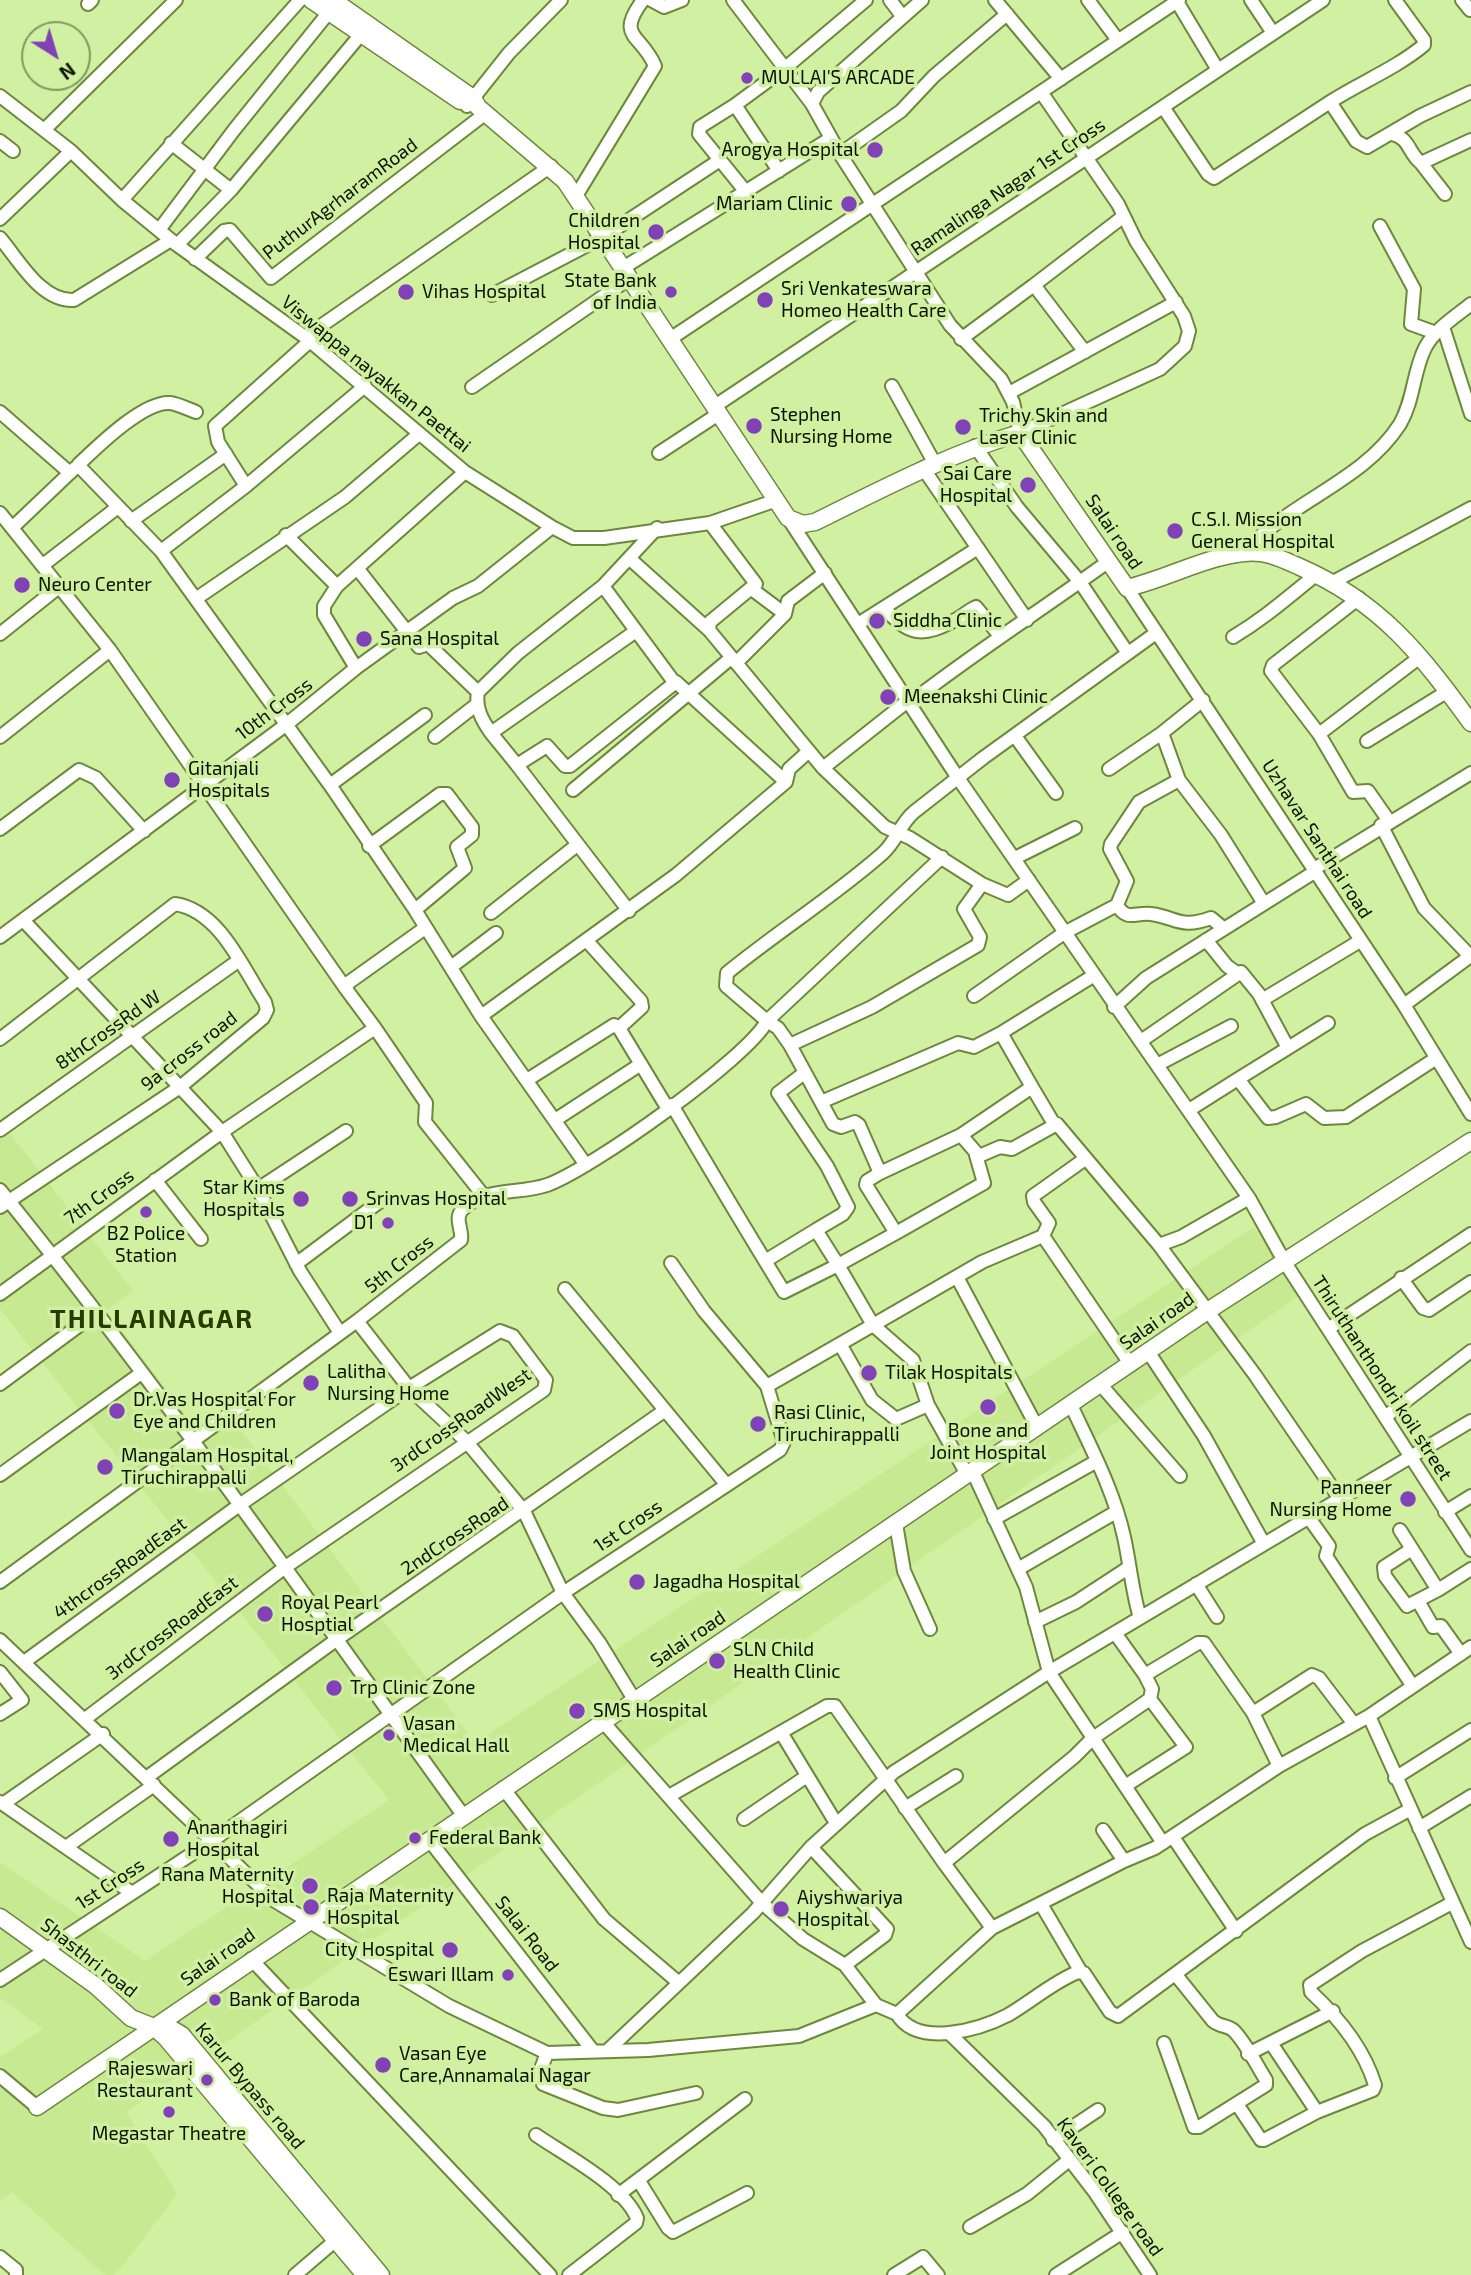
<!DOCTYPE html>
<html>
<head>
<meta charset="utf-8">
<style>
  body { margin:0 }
  #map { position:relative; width:1471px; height:2275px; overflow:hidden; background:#d1f0a1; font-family:"Exo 2",sans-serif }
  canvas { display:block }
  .north { position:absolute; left:21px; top:21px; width:70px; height:70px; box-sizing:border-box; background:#d1f0a1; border:2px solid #819861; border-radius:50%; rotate:143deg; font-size:19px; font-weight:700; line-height:28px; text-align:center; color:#0a1300 }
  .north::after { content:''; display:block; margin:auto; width:24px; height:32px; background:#8142b7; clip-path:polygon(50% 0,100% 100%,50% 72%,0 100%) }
</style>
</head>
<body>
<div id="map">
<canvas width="1471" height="2275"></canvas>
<div class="north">N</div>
</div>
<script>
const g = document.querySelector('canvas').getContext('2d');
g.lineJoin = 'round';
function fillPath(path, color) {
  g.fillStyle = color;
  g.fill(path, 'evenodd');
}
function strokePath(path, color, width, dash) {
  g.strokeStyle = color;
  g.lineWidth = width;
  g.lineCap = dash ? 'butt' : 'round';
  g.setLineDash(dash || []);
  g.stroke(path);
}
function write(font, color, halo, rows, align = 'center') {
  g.font = font + ' "Exo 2",sans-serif';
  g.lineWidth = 7;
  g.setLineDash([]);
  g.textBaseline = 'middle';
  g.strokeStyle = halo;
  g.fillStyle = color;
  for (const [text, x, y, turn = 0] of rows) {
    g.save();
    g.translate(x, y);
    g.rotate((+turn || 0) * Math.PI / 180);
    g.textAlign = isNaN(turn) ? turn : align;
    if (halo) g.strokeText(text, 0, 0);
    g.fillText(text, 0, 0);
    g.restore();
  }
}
const built = new Path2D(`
  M0,1121l133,170 -27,19 90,118 29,-19 250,334 779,-516 46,68 -1174,817 51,82 -56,74 -8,7h-8l-93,-83 -12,8v-143l43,-28 -43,-31v-136l145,99 244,-161 -389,-491z`);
const minor = new Path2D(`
  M651,0l13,7 18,-7
  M733,0l79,104
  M890,0l13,17
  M922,0l-104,92 -6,12 28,50 110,171 51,54 12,23 7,31 140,-64 25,-23 4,-15 -5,-15 -48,-75 -18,-37 -77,-112
  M995,0l66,79
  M1088,0l29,39
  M1176,0l42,70
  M1251,0l22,33
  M1462,0l8,10
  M88,4l4,-4
  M0,96l71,55 51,49 55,45 128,92 160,135 87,55 21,11h31l106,-15 67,-23
  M1330,102c31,-20 65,-33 94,-57v-5l-29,-40
  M735,105l49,-36 82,-69
  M467,106l42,-53 52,-53
  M1163,107l45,67 6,4 116,-76 26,39 11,6 53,-31 51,-24
  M44,130l132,-130
  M1392,134c18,4 16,19 29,29l50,-23
  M0,141l13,10
  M171,143l60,47
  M840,154l61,-43 33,-35 73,-62
  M1421,163l24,31
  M746,192l-47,-58 1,-7 35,-22 44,66
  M576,196l79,-130c-14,-33 -40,-28 -12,-66
  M122,200l178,-200
  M0,219l71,-68
  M1380,226l34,63 -3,35 25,9
  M159,230l75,-100 95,-118
  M0,238c19,22 41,64 74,62l97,-60
  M177,245l54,-55 131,-157
  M195,259l29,-28 6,-1 41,48 215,-165
  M623,268l208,-130
  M492,295l111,-58 117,-77
  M1443,327l28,87
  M305,337l246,-171
  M670,339l509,-339
  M961,339l73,-54
  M1085,352l-51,-67 90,-69
  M365,386l-119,100 -85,65 169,234 85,125 66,106 105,149
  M892,386l43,78
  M472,387l158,-109
  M1009,393l167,-91
  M715,406l608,-406
  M0,412l70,61
  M975,446l42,61 63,75 47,70
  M659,453l61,-40
  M923,468l104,152
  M246,486l-28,-44 -3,-16 95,-85
  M0,513l110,137 236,339
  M788,518l170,260 291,420 35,63 187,289
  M131,521l95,-67
  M710,523l46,61 -46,38 -1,8 114,138 62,59 25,11 72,46 26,11 21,-15
  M12,528l63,-60
  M286,535l51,51
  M161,551l-83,-86c18,-17 65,-64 92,-62 8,1 18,6 26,9
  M1245,552c44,-51 118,-70 155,-128 14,-24 13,-52 25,-76 10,-19 30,-31 46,-44
  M629,558l80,72
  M43,565l75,-58
  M357,568l62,79 9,-3 50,48
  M1333,582l138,-74
  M603,586l71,96
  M1127,588l277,417 67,109
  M753,590l32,24
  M197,598l148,-101 74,-63
  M1359,598l-86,67 -2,6 48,63 34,58 15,-1 21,30
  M884,608c26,28 38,30 73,11 7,-4 12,-9 19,-12l24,29
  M858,624l120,-76
  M636,631l-145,102c-9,-13 -16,-25 -13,-41l40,-39 85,-67 54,-58
  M0,634l60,-48
  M1233,637c32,-19 55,-40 84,-63
  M736,663l49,-49 3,-13 37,-28
  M356,668l97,-70 25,-12 74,-59
  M1203,700l-41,33 17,47 42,55 42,67
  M911,702c64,-50 132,-93 198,-141
  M491,733l26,32
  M1319,734l101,-77
  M1015,736l41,57
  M0,737l110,-87
  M435,737l41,-32
  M1367,741l81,-50
  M823,768l86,-68
  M1109,769l53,-36
  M330,785l95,-70
  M573,790l158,-132
  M1381,825l43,83 47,49
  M0,829l79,-59 17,8 48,53
  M369,846l71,-52h7l25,33v8l-15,12 8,21 -50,42
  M1015,858l60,-30
  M1314,869l157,-96
  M1117,905c10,17 18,7 34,9 27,4 29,15 60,4l12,10
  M629,911l-112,-146 30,-19 18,20h5l106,-84 110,100
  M491,913l86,-68
  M23,920l199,212 36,57 42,82 40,62
  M0,937l287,-213 69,-56 -32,-53v-9l13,-20 128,-114
  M1206,940l21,26 10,7
  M587,941l54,60 1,6 -23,21
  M451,967l45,-34
  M974,996l90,-63 53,-28 10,-24 -17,-32 1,-5 28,-42 40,-22
  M1262,1000l98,-59
  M1404,1005l65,-48
  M1114,1007l32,-29 170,-107
  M481,1016l195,-141 110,-93 3,-13 20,-18
  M375,1028l51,75 -1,19 58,73
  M0,1039l175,-135c45,7 67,63 90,98l2,8 -4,8 -83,69 -180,120
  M1141,1041l100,-69 18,22 29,54 -50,31
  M790,1045l82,-38 106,-62 2,-8 -16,-28 18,-25
  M1288,1048l40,-25
  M1157,1065l74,-39
  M803,1074l-25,19 49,73 21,41 -5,7 -27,16
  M527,1080l87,-55 5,3 49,81
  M1032,1087l22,37
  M821,1102l137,-59 16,4 27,-14
  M672,1105c37,63 74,125 112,187l54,-27 -22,-35 -51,31
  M1189,1110l49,-31 30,39 8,-1 30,-13 18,14 22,-1 89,-58
  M555,1120l86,-56
  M0,1130l238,-169
  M961,1135l71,-48 -31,-54 92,-57
  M880,1173l81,-38 18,21 21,-9 12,2 45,-25 102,121 22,-8 68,-39
  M155,1180l46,59
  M258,1189l88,-58
  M0,1190c163,201 311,415 463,625
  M896,1233l88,-50 -8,-28
  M1043,1236l88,129
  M1159,1245l96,130 85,124
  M671,1263l33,48 63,75
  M296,1264l83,-62
  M957,1277l80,150
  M1401,1278l22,30 6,2 42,-28
  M565,1289l161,195
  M0,1294l222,-162 153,-104 -29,-39 2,-6 77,-55
  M357,1321l52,67 57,53 58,70 39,82 36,49 36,59
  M1328,1329l143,-95
  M840,1344l32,56 24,19 32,-14 40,71
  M1149,1353l55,83 60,108
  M0,1384l96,-71
  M1101,1385l79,91
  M928,1405l-15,-45 -40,-35 109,-63 61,-26 6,-13 -15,-21 -1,-6 52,-37
  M1071,1405c20,43 43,86 53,132 6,27 8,54 16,81
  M1385,1417l86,-66
  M973,1472l53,115 23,85 114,171
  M0,1475l140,-101
  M1445,1512l26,-16
  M1309,1518l20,28 -3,10 86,129
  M994,1519l103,-58
  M896,1524l8,47 26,58
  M1400,1530l38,60 33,-21
  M1412,1549l-28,18 1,9 22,30 31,-16
  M1018,1569l98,-57
  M0,1582l357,-261 104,-81c2,-10 -7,-21 1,-30 23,-24 56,-15 85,-25 43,-15 201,-127 220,-164l-41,-35 1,-13c50,-41 106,-76 155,-119 15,-13 17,-29 32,-42l69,-54 173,-125
  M1196,1584l21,33
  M1418,1601l15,26 8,-1 20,28
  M1035,1622l41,-20 52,-34
  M1115,1633l30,42 53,-32h6l49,70 26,53
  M0,1640l275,261 174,105 98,47 101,-3 151,-14 77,-31
  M24,1662l214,-156 171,-118 91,-57 13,5 33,44 -2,10 -260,178 -199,151
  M0,1672l22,28 -22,14
  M1253,1713l59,-38 7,3 35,46
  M1369,1716l102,226
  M604,1723l158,180 41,36 42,26 31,40 21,9 95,-86 132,-67 31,-13 124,-82 90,-50 102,-69
  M782,1734l54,89
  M146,1778l190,-138 328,-229
  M1395,1778l76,-48
  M1125,1786l61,-39 -36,-48
  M503,1788l101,131 74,63
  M669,1796l158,-90h8l109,157
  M0,1802l132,91
  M3,1804l100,-70
  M905,1808l51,-32
  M744,1819l63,-43
  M1419,1828l52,-32
  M1103,1830l21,31
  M1173,1837l63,94
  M430,1841l163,210
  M66,1847l88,-62
  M811,1847l76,82 -2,6 -40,30
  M1041,1904l40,68
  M992,1928l-48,-65 130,-106 19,-19 57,-39 2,-10 -7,-14
  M251,1959l299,316
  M0,1980l213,-140 350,-247 217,-143 4,-8 -17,-56 106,-61 -35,-60 58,-32 -30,-48 1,-4 13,-8 -21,-48 -4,-3 -14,5 -8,-3 -43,-79 -12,-17 -11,-7 175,-164
  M897,2014c20,34 82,16 111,1 24,-14 45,-33 70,-43l6,1 26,39 8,4 247,-182 44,-24
  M949,2033l95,93 50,65 56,84
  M1164,2043l30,84h5l67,-42v-5c-9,-14 -21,-39 -33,-50 -6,-5 -13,-3 -20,-9l-37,-46
  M1271,2043l46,69
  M607,2051l146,-138 58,-66 83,-75 155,-100 422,-251
  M547,2053l-8,21 4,10 60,24 15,2 78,-17
  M1248,2054l85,-43
  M0,2076l37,31
  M1237,2104l24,36h3l53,-28 56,-22 2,-5c-11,-36 -37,-68 -64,-93l-1,-7 52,-34 90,-48
  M536,2135c29,20 87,50 101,83l-1,5 -67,52
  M1053,2140l45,-30
  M639,2181l29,47 5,4 74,-39
  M618,2195l127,-96
  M970,2227l57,-33 42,-34
  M0,2257l16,13v5
  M295,2275l41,-35
  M894,2275l29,-18 15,18
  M1056,2275l67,-43`);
const major = new Path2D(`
  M311,0l149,101
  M333,0l140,98 5,9 87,74 223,337 15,6 12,-2c67,-33 133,-68 205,-89l107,155c39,-9 77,-31 117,-35 21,-3 38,6 56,14 80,35 121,87 171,156
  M0,1917l96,69 35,32 23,9 12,11 199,237
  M156,2027l11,-1 15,9 199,240
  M37,2107l1169,-795 265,-171`);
const markers = [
  [747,78,7,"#8142b7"],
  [875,150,9,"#8142b7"],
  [849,204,9,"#8142b7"],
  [656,232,9,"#8142b7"],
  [406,292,9,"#8142b7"],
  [671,292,7,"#8142b7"],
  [765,300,9,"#8142b7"],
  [754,426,9,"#8142b7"],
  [963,427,9,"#8142b7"],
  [1028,485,9,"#8142b7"],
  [1175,531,9,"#8142b7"],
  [22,585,9,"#8142b7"],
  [877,621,9,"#8142b7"],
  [364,639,9,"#8142b7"],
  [888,697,9,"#8142b7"],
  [172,780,9,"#8142b7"],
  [301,1199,9,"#8142b7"],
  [350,1199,9,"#8142b7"],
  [146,1212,7,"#8142b7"],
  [388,1223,7,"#8142b7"],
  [869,1373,9,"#8142b7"],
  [311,1383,9,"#8142b7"],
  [988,1407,9,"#8142b7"],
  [117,1411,9,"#8142b7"],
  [758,1424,9,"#8142b7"],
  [105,1467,9,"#8142b7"],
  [1408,1499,9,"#8142b7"],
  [637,1582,9,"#8142b7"],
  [265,1614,9,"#8142b7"],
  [717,1661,9,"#8142b7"],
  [334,1688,9,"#8142b7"],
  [577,1711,9,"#8142b7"],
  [389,1735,7,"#8142b7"],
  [415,1838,7,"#8142b7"],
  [171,1839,9,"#8142b7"],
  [310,1886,9,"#8142b7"],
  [311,1907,9,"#8142b7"],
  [781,1909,9,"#8142b7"],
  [450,1950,9,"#8142b7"],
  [508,1975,7,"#8142b7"],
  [215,2000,7,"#8142b7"],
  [383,2065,9,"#8142b7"],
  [207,2080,7,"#8142b7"],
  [169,2112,7,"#8142b7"]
];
const poiNames = [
  ["MULLAI'S ARCADE",761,78],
  ["Arogya Hospital",859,150,"right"],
  ["Mariam Clinic",833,204,"right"],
  ["Children",640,221,"right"],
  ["Hospital",640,243,"right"],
  ["State Bank",657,281,"right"],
  ["of India",657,303,"right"],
  ["Sri Venkateswara",781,289],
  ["Homeo Health Care",781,311],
  ["Vihas Hospital",422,292],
  ["Stephen",770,415],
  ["Nursing Home",770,437],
  ["Trichy Skin and",979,416],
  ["Laser Clinic",979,438],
  ["Sai Care",1012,474,"right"],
  ["Hospital",1012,496,"right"],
  ["C.S.I. Mission",1191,520],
  ["General Hospital",1191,542],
  ["Neuro Center",38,585],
  ["Siddha Clinic",893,621],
  ["Sana Hospital",380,639],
  ["Meenakshi Clinic",904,697],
  ["Gitanjali",188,769],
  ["Hospitals",188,791],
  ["Star Kims",285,1188,"right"],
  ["Hospitals",285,1210,"right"],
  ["Srinvas Hospital",366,1199],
  ["D1",374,1223,"right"],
  ["B2 Police",146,1234,"center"],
  ["Station",146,1256,"center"],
  ["Lalitha",327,1372],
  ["Nursing Home",327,1394],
  ["Tilak Hospitals",885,1373],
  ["Dr.Vas Hospital For",133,1400],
  ["Eye and Children",133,1422],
  ["Rasi Clinic,",774,1413],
  ["Tiruchirappalli",774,1435],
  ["Bone and",988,1431,"center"],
  ["Joint Hospital",988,1453,"center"],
  ["Mangalam Hospital,",121,1456],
  ["Tiruchirappalli",121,1478],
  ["Panneer",1392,1488,"right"],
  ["Nursing Home",1392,1510,"right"],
  ["Jagadha Hospital",653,1582],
  ["Royal Pearl",281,1603],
  ["Hosptial",281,1625],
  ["SLN Child",733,1650],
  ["Health Clinic",733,1672],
  ["Trp Clinic Zone",350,1688],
  ["SMS Hospital",593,1711],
  ["Vasan",403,1724],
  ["Medical Hall",403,1746],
  ["Ananthagiri",187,1828],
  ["Hospital",187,1850],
  ["Federal Bank",429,1838],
  ["Rana Maternity",294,1875,"right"],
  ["Hospital",294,1897,"right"],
  ["Raja Maternity",327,1896],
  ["Hospital",327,1918],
  ["Aiyshwariya",797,1898],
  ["Hospital",797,1920],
  ["City Hospital",434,1950,"right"],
  ["Eswari Illam",494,1975,"right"],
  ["Bank of Baroda",229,2000],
  ["Vasan Eye",399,2054],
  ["Care,Annamalai Nagar",399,2076],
  ["Rajeswari",193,2069,"right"],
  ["Restaurant",193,2091,"right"],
  ["Megastar Theatre",169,2134,"center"]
];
const streetNames = [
  ["Ramalinga Nagar 1st Cross",1008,187,-34],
  ["PuthurAgrharamRoad",340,199,-37],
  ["Viswappa nayakkan Paettai",376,374,39],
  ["Salai road",1114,532,56],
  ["10th Cross",274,709,-37],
  ["Uzhavar Santhai road",1317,839,57],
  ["8thCrossRd W",108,1030,-35],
  ["9a cross road",189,1051,-38],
  ["7th Cross",99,1197,-36],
  ["5th Cross",399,1264,-38],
  ["Salai road",1157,1321,-35],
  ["Thiruthanthondri koil street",1382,1378,57],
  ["3rdCrossRoadWest",461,1420,-35],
  ["1st Cross",628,1526,-34],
  ["2ndCrossRoad",455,1536,-34],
  ["4thcrossRoadEast",120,1568,-36],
  ["3rdCrossRoadEast",172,1628,-37],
  ["Salai road",688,1639,-34],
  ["1st Cross",110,1884,-33],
  ["Salai Road",527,1934,52],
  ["Salai road",218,1957,-35],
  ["Shasthri road",89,1958,38],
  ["Karur Bypass road",250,2086,50],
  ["Kaveri College road",1110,2187,54]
];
const districtNames = [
  ["THILLAINAGAR",152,1319]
];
fillPath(built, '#c7e992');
strokePath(minor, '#6d883d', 16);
strokePath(major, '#6d883d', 19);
strokePath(minor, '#fff', 12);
strokePath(major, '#fff', 16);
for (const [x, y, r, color] of markers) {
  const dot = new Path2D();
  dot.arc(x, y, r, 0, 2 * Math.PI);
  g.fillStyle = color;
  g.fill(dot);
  strokePath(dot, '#d1f0a1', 2.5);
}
write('19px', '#0a1300', '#d1f0a1', poiNames, 'left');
write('19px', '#0a1300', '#d1f0a1', streetNames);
g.letterSpacing = '2px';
write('bold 26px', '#293b00', '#d1f0a1', districtNames);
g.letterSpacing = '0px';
</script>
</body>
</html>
